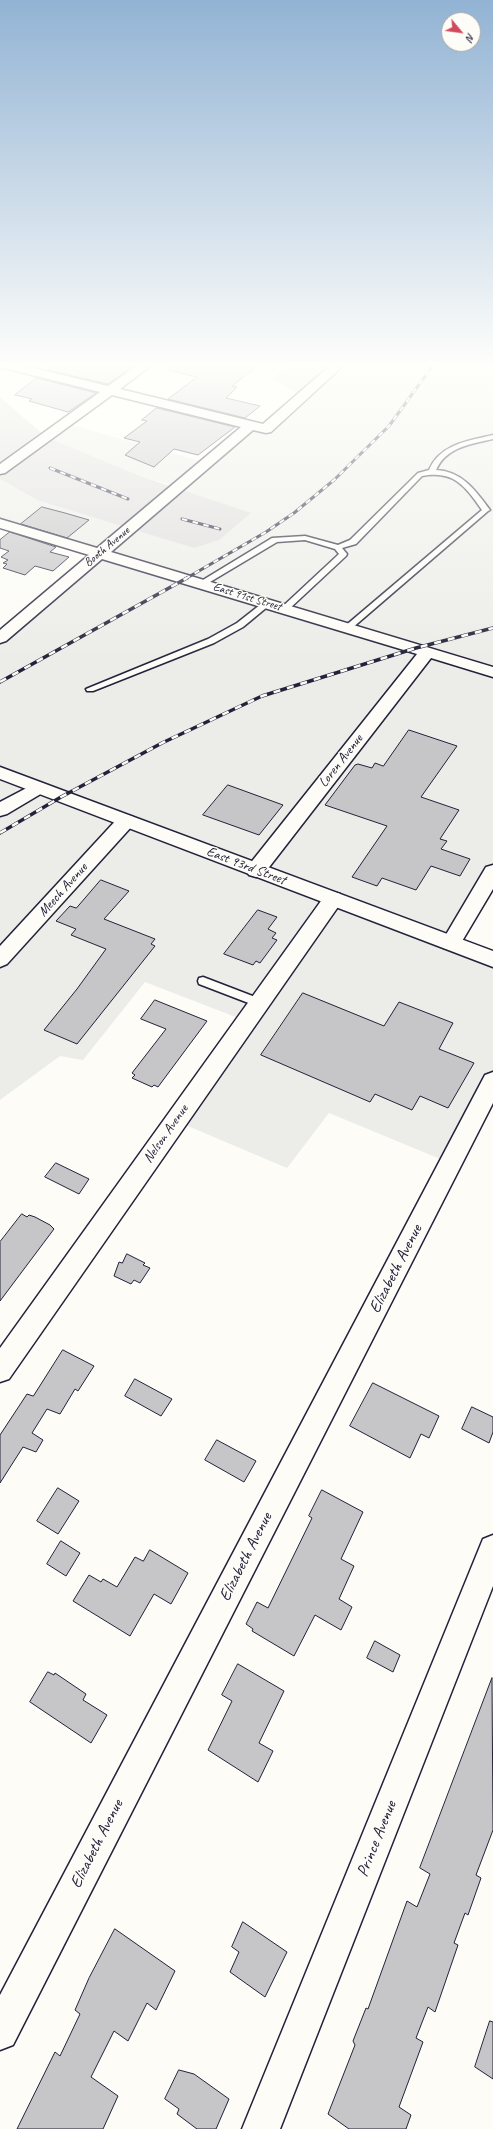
<!DOCTYPE html>
<html>
<head>
<meta charset="utf-8">
<style>
  body { margin:0 }
  #map { position:relative; width:493px; height:2129px; overflow:hidden; background:#fdfcf7; font-family:Caveat,sans-serif }
  canvas { display:block }
  .north { position:absolute; left:441px; top:12px; width:40px; height:40px; box-sizing:border-box; background:#fdfcf7; border:1px solid #a5a5ac; border-radius:50%; rotate:119deg; font-size:11px; font-weight:700; line-height:16px; text-align:center; color:#22223b }
  .north::after { content:''; display:block; margin:auto; width:14px; height:18px; background:#d1495b; clip-path:polygon(50% 0,100% 100%,50% 72%,0 100%) }
</style>
</head>
<body>
<div id="map">
<canvas width="493" height="2129"></canvas>
<div class="north">N</div>
</div>
<script>
const g = document.querySelector('canvas').getContext('2d');
g.lineJoin = 'round';
function fillPath(path, color) {
  g.fillStyle = color;
  g.fill(path, 'evenodd');
}
function strokePath(path, color, width, dash) {
  g.strokeStyle = color;
  g.lineWidth = width;
  g.lineCap = dash ? 'butt' : 'round';
  g.setLineDash(dash || []);
  g.stroke(path);
}
function write(font, color, halo, rows, align = 'center') {
  g.font = font + ' Caveat,sans-serif';
  g.lineWidth = 3;
  g.setLineDash([]);
  g.textBaseline = 'middle';
  g.strokeStyle = halo;
  g.fillStyle = color;
  for (const [text, x, y, turn = 0] of rows) {
    g.save();
    g.translate(x, y);
    g.rotate((+turn || 0) * Math.PI / 180);
    g.textAlign = isNaN(turn) ? turn : align;
    if (halo) g.strokeText(text, 0, 0);
    g.fillText(text, 0, 0);
    g.restore();
  }
}
const built = new Path2D(`
  M339,364h154v508l-41,71 41,16v122l-43,82 -121,-50 -42,55 -111,-47 70,-100 -101,-39 -62,78 -23,-4 -60,44v-462l99,-85 -99,-30v-44l37,21 141,-13 -35,-10 -97,-40 19,-14 142,40 44,-38 15,4z`);
const green = new Path2D(`
  M284,364h55l-37,33 -28,-17z
  M0,397l46,40 97,40 108,36 -32,27 -25,8 -157,-48 -37,-21z`);
const building = new Path2D(`
  M58,364h78l-28,20 -60,-14z
  M168,364h92l-28,22 5,1 -11,11 34,8 -15,12 -77,-19 29,-22 -29,-7z
  M37,378l59,15 -28,19 -39,-11 3,-2 -17,-4z
  M157,408l78,19 -37,28 -24,-6 -20,18 -29,-12 15,-13 -16,-4 23,-17 -5,-1z
  M42,507l23,6 24,7 -22,18 -46,-14z
  M10,532l46,15 -6,5 19,5 -16,14 -18,-5 -10,9 -22,-7 4,-4 -4,-1 5,-3 -7,-3 8,-6 -9,-3v-8z
  M409,730l48,16 -36,51 38,13 -19,29 7,2 -6,8 29,10 -10,17 -29,-10 -15,24 -34,-12 -5,8 -25,-9 35,-51 -62,-21 30,-40 3,-1 14,4 3,-5 8,3z
  M228,785l55,20 -24,30 -56,-20z
  M101,880l28,11 -25,28 51,20 -4,5 4,2 -78,98 -33,-14 33,-41 29,-40 -35,-14 5,-6 -20,-8 14,-15 6,2z
  M258,910l19,7 -9,12 8,4 -4,5 5,2 -17,23 -4,-2 -3,4 -29,-11z
  M303,993l81,33 15,-24 54,21 -14,26 35,14 -26,45 -28,-12 -8,14 -37,-16 -5,8 -109,-47z
  M155,1000l52,21 -49,66 -4,-2 -2,2 -20,-9 3,-3 -3,-2 34,-44 -25,-10z
  M56,1163l33,16 -10,15 -34,-17z
  M22,1214l5,3 2,-2 6,2 15,8 4,4 -54,72v-59z
  M127,1254l18,9 -2,2 7,3 -10,15 -6,-3 -3,4 -17,-8 5,-14 3,1z
  M63,1350l31,16 -16,25 -3,-2 -15,25 -13,-5 -15,24 11,7 -7,12 -13,-5 -23,36v-48l27,-41 6,2z
  M135,1379l37,20 -11,17 -36,-20z
  M373,1383l66,33 -10,22 -8,-4 -11,24 -60,-32z
  M472,1407l21,10v15l-4,11 -27,-14z
  M217,1440l39,21 -12,21 -39,-22z
  M58,1488l21,13 -21,33 -21,-13z
  M322,1490l41,22 -22,47 13,7 -15,33 13,8 -11,23 -26,-15 -21,41 -42,-25 1,-2 -7,-5 11,-22 11,6 44,-90 -3,-2z
  M61,1541l19,12 -14,23 -19,-12z
  M150,1550l38,23 -17,31 -17,-10 -24,42 -57,-35 16,-26 12,7 2,-3 14,8 18,-30 8,4z
  M375,1641l25,14 -7,17 -26,-14z
  M238,1664l46,27 -25,52 14,8 -15,31 -50,-32 24,-49 -10,-6z
  M48,1672l6,3 1,-2 31,21 -3,6 24,15 -16,28 -61,-41z
  M492,1678l1,152 -17,45 5,3 -13,37 -3,-2 -11,30 4,2 -23,67 -7,-5 -12,31 7,4 -24,65 12,8 -5,14h-57l-21,-15 27,-69 -2,-4 13,-33 2,1 39,-108 10,6 13,-33 -10,-6z
  M243,1922l44,30 -22,45 -35,-25 9,-20 -7,-5z
  M115,1929l60,42 -19,39 -9,-7 -19,38 -14,-10 -23,46 27,19 -15,33h-86l38,-77 5,4 20,-42 -5,-4 14,-32z
  M490,2021l3,1v57l-18,-12z
  M179,2070l15,4 35,25 -13,30h-19l-20,-15 2,-5 -14,-10z`);
const service = new Path2D(`
  M493,435v4c-22,5 -47,8 -57,31 26,1 40,21 54,40l-2,1 -137,118 -7,-2 138,-117c-17,-24 -28,-40 -60,-34l-66,68 -14,4 5,6 -1,2 -58,54 -7,-2 58,-54 -4,-5 -30,-9 -28,2 -72,43 -7,-2 74,-45 33,-2 33,9 12,-5 68,-67 11,-3c11,-26 39,-29 64,-35z
  M265,601l7,2 -29,24 -29,16 -121,48h-6l-1,-2 122,-50 29,-16z
  M203,977l60,23 1,3 -5,4 -60,-23 -1,-3 1,-3z`);
const minor = new Path2D(`
  M0,364h16l92,22 31,-22h14l-33,25 143,35 69,-60h13l-74,68 -5,1 -13,-3 -142,122 382,115v10l-62,-19 -168,217 -7,2 -7,-2 -3,-5 3,-5 168,-211 -315,-95 -96,82 -6,2v-13l89,-75 -89,-27v-9l97,29 144,-121 -129,-32 -107,78 -5,1v-10l100,-72 -100,-25z
  M38,782l6,2 3,4 -3,4 -37,22 -7,2v-14z
  M493,865v24l-35,59 -7,2 -7,-2 -3,-5 3,-5 42,-71z
  M333,892l7,2 3,5 -3,5 -331,475 -9,3v-34l326,-454z
  M493,1072v31l-480,942 -13,5v-55l485,-920z
  M493,1535v51l-213,543h-38l241,-590z`);
const tertiary = new Path2D(`
  M126,815l7,2 2,4 -2,4 -126,139 -7,3v-21l119,-129z`);
const secondary = new Path2D(`
  M0,767l493,184v16l-493,-188z`);
const railFar1 = new Path2D(`
  M50,468l78,31
  M182,519l38,10
  M185,579l81,-47 28,-19 40,-33 55,-54 45,-62`);
const rail = new Path2D(`
  M0,682l187,-104
  M0,833l61,-36 101,-54 100,-47 154,-48 77,-20`);
const farStreetnames = [
  ["Booth Avenue",107,547,-40],
  ["East 91st Street",247,597,17]
];
const streetNames = [
  ["Loren Avenue",341,761,-52],
  ["East 93rd Street",246,866,21],
  ["Meech Avenue",63,890,-48],
  ["Nelson Avenue",166,1134,-55]
];
const nearStreetnames = [
  ["Elizabeth Avenue",396,1269,-63],
  ["Elizabeth Avenue",246,1557,-63],
  ["Prince Avenue",377,1839,-68],
  ["Elizabeth Avenue",97,1844,-63]
];
fillPath(built, '#ecece9');
fillPath(green, '#dddcdb');
fillPath(building, '#c6c6c8');
strokePath(building, '#22223b', 1);
strokePath(service, '#22223b', 3);
strokePath(minor, '#22223b', 3);
strokePath(tertiary, '#22223b', 3);
strokePath(secondary, '#22223b', 3);
fillPath(service, '#fdfcf7');
fillPath(minor, '#fdfcf7');
fillPath(tertiary, '#fdfcf7');
fillPath(secondary, '#fdfcf7');
strokePath(railFar1, '#22223b', 3);
strokePath(rail, '#22223b', 3.5);
strokePath(railFar1, '#fdfcf7', 2, [5.5]);
strokePath(rail, '#fdfcf7', 2.5, [7]);
const sky = g.createLinearGradient(0, 0, 0, 662);
sky.addColorStop(0, '#92b3d4');
sky.addColorStop(0.55, '#fefefb');
sky.addColorStop(1, '#fefefb00');
g.fillStyle = sky;
g.fillRect(0, 0, 493, 662);
write('12px', '#22223b', '#fdfcf7', farStreetnames);
write('14px', '#22223b', '#fdfcf7', streetNames);
write('17px', '#22223b', '#fdfcf7', nearStreetnames);
</script>
</body>
</html>
